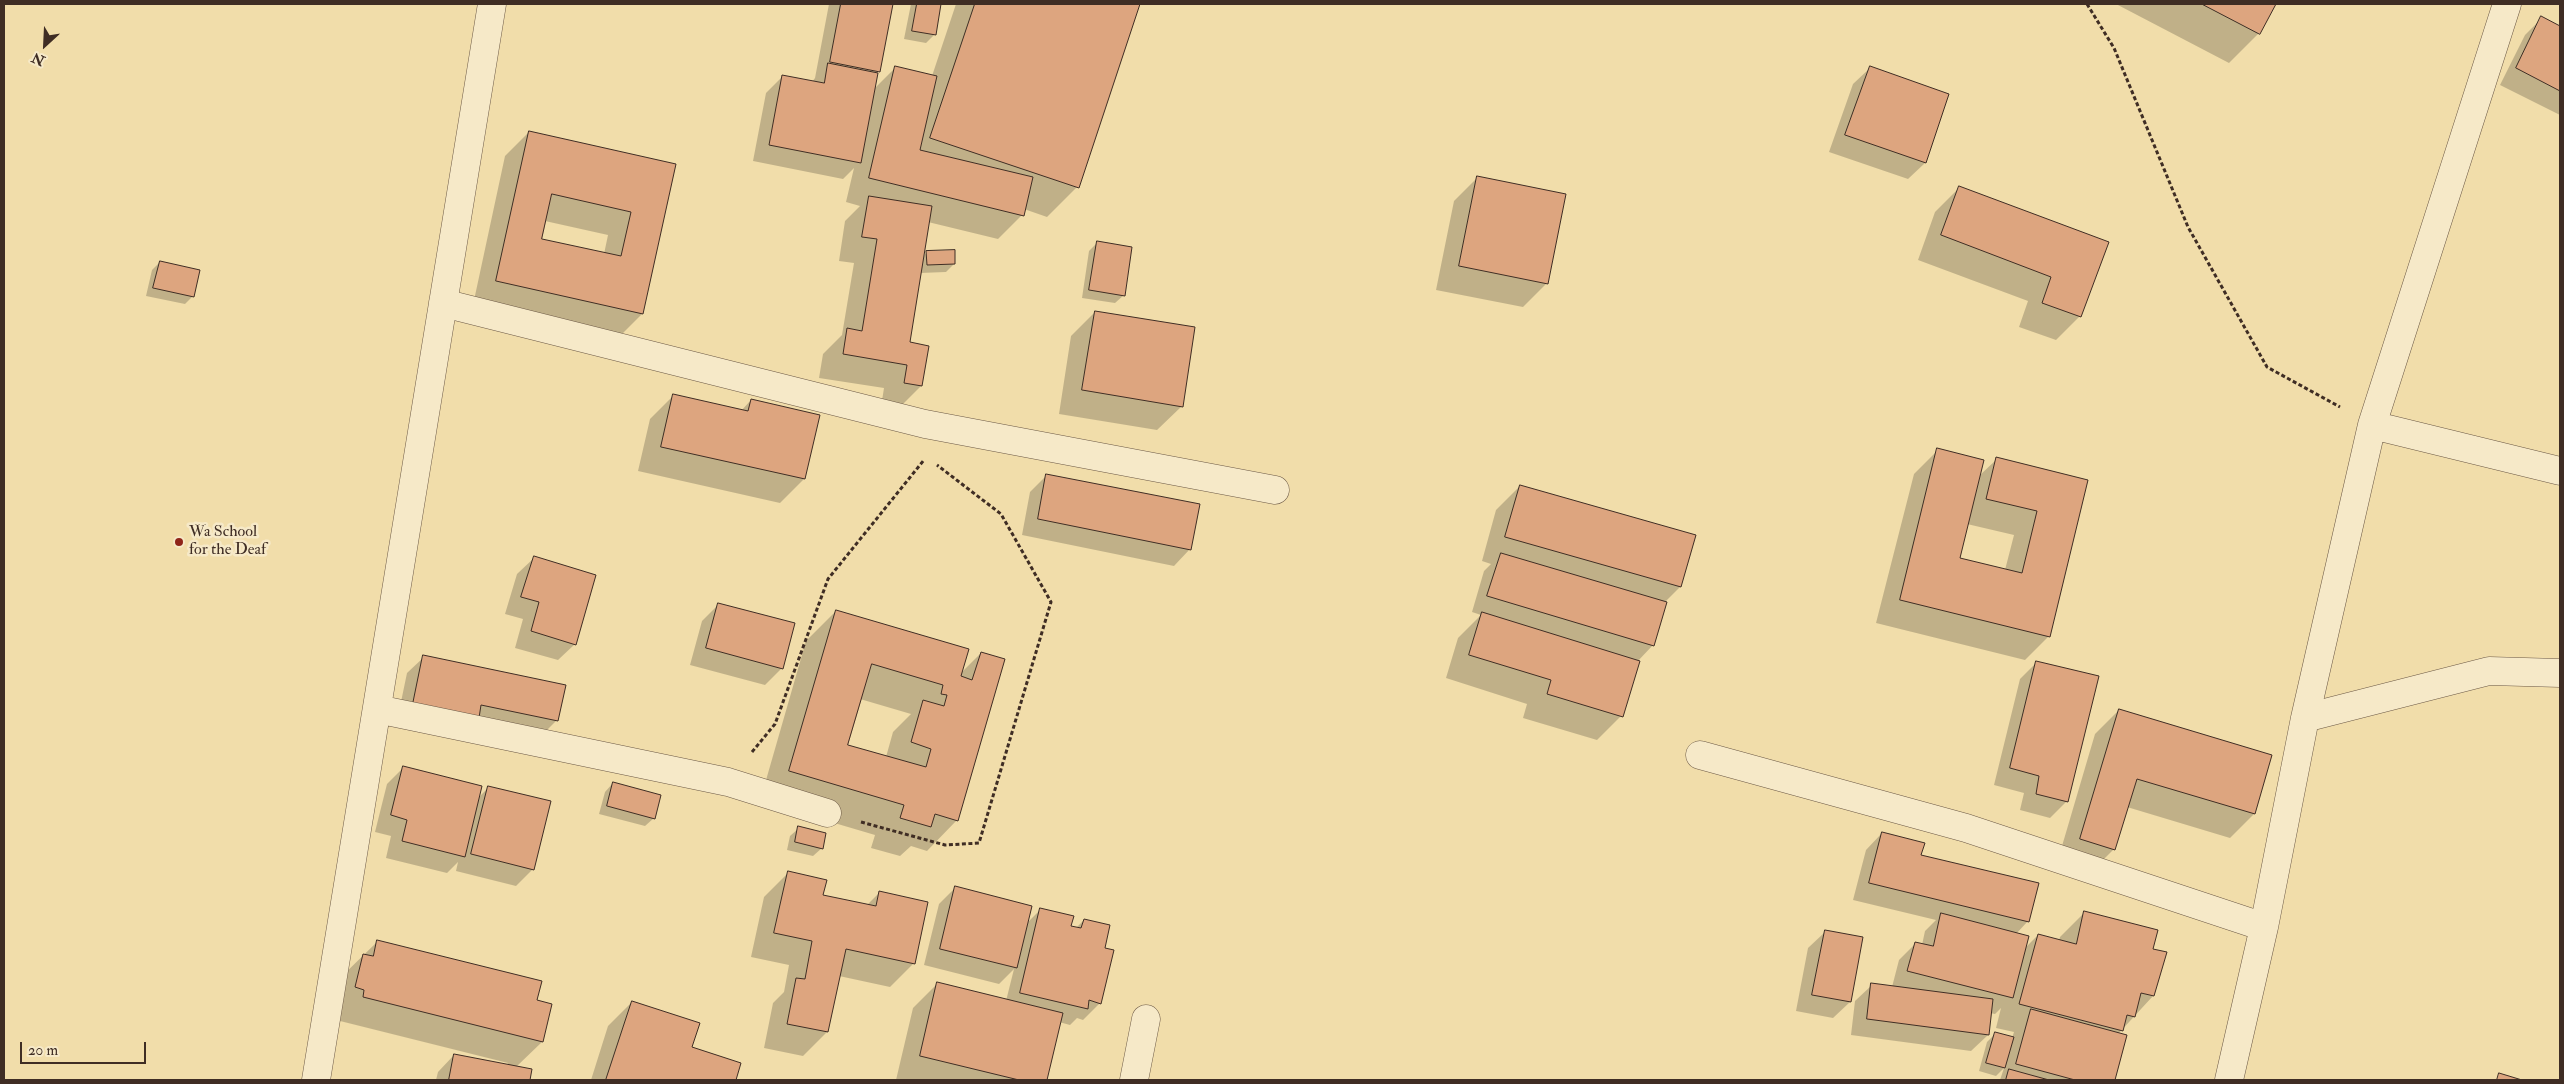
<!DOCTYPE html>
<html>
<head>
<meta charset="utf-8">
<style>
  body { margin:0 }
  #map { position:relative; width:2564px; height:1084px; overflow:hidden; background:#f1ddaa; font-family:"IM FELL Double Pica",serif }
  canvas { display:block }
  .frame { position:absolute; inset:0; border:5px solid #3f2d24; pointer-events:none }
  .north { position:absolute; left:20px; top:20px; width:50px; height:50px; -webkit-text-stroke:4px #f6e9c8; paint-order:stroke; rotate:205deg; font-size:14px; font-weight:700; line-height:20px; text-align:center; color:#3f2d24 }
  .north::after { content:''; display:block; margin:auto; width:18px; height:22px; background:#3f2d24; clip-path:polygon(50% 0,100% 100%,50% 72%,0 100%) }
  .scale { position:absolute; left:20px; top:1042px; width:126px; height:22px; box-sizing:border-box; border:2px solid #3f2d24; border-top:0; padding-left:6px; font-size:15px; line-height:18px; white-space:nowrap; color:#3f2d24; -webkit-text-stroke:4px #f6e9c8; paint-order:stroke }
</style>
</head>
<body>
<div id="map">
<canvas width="2564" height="1084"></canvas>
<div class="frame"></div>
<div class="north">N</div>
<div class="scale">20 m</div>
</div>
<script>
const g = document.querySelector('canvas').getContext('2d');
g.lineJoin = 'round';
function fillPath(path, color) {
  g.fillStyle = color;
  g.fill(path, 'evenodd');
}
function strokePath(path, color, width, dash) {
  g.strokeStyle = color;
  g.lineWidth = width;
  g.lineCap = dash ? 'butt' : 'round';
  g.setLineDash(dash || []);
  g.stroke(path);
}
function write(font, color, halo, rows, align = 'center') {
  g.font = font + ' "IM FELL Double Pica",serif';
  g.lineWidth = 5;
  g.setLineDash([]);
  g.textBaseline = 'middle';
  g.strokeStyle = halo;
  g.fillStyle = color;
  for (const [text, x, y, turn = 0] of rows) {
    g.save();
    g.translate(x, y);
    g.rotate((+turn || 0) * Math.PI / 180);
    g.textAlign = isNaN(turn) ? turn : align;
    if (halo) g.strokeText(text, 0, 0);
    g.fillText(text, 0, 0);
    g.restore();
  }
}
const shadow = new Path2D(`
  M829,4h63l-18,85 22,-22 36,9 24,-72h182l-61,183 -30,30 -23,-8 -2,6 -24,24 -70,-17 -5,35 4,-5 27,12 -8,8 -26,1 -12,70 13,43 -24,24 -16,-3 3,-19 -65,-10 4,-24 19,-19 12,-72 -15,-2 6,-40 15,-15 -14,-4 8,-34 -11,11 -90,-18 13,-68 17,-17 29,6 3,-4z
  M911,4h29l-5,30 -9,9 -22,-4z
  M2116,4h159l-16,29 -30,30z
  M2542,18l18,9v88l-60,-30 25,-50z
  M1870,68l78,27 -23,68 -17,16 -79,-27 24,-68z
  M529,132l146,33 -33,149 -24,24 -145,-33 32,-149zM545,221l63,14 -4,19 -63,-14z
  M1478,177l69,106 -24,24 -87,-17 18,-89z
  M1959,188l148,55 -27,73 -24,24 -37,-13 9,-26 -110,-41 17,-48z
  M1097,243l27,52 -9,8 -33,-5 7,-47z
  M160,262l33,34 -8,8 -39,-8 6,-26z
  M1095,312l87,94 -25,24 -98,-16 12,-78z
  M674,395l67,16 10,-11 68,16 -15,63 -24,24 -142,-32 12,-52z
  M1938,450l41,26 18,-17 90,22 -38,155 -24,24 -149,-37 38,-149zM1967,524l47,11 -9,35 -46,-11z
  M1047,475l143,74 -16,17 -152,-31 8,-43z
  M1520,486l174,50 -14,51 -16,16 -11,42 -16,17 -16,54 -24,24 -74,-22 4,-14 -81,-26 12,-40 23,-23 -9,-3 12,-41 7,-7 -9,-3 14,-51z
  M534,558l41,86 -17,16 -43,-12 8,-29 -18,-5 12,-40z
  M718,605l64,63 -17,17 -75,-20 12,-44z
  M836,611l123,64 22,-22 -24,167 -30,31 -16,-5 -11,10 -29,-8 4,-13 -115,-34 46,-160zM860,699l51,15 -18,18 -7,25 -39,-12z
  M424,657l133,63 -17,17 -143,-16 10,-48z
  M2037,662l30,139 -17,17 -30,-8 4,-17 -30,-8 26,-106z
  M2119,710l152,46 -17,58 -24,24 -103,-31 -13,42 -24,24 -33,-10 38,-129z
  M403,768l75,30 11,-11 44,82 -17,17 -60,-15 2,-9 -11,11 -61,-15 5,-22 -16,-4 12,-48z
  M613,783l41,35 -9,8 -46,-12 6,-22z
  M799,828l23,20 -9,8 -26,-6 3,-14z
  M1882,833l146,88 -12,13 8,15 14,-14 21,6 1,-4 24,-24 68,37 1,46 -35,38 8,2 -12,44h-114l4,-12 -8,8 -17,-5 8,-29 8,-8 17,4 2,-6 -18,-4 5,-20 -6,6 -5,-1 -2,22 -17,16 -120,-16 4,-34 17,-16 20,2 7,-27 17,-17 6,2 3,-14 11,-11 -83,-20 13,-50z
  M788,873l34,23 44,10 14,-14 34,71 -24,24 -51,-11 -12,56 -24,24 -39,-8 9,-45 11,-11 5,-27 -38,-8 13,-60z
  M955,888l72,35 14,-14 29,18 6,1 8,-8 19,29 -3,54 -17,17 -6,-2 -7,7 -11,-3 -14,58h-149l17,-72 24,-24 69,17 8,-32 -15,15 -75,-19 15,-61z
  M1825,932l37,6 -12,64 -17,16 -37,-7 12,-63z
  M377,942l158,59 7,41 -26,25 15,3 -2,10h-93l2,-8 16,-17 53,10 1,-2 -168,-42 1,-8 -10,-2 8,-32z
  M632,1002l59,45 49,16 -6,17h-143l17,-54z`);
const building = new Path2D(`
  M841,4h52l-13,68 -50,-10z
  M917,4h24l-5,31 -24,-4z
  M975,4h165l-61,184 -149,-50z
  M2202,4h74l-16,30z
  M2541,16l19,10v65l-44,-23z
  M828,63l50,10 -17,90 -92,-18 13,-70 42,8z
  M895,66l42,10 -17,74 113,27 -9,39 -155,-38z
  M1870,66l79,28 -23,69 -81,-28z
  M529,131l147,33 -33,150 -147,-33zM552,194l79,18 -10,44 -79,-17z
  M1477,176l89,18 -18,90 -89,-18z
  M1959,186l150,56 -28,75 -39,-14 9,-26 -110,-42z
  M869,196l63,10 -22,136 19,4 -7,40 -18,-3 3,-18 -64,-11 4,-26 15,3 15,-92 -15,-2z
  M1097,241l35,6 -7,49 -36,-6z
  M955,250v14l-28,1 -1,-14z
  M160,261l40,9 -6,27 -41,-9z
  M1095,311l100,16 -12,80 -101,-17z
  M673,394l75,17 3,-12 69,16 -15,64 -144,-32z
  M1937,448l47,12 -24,98 62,15 15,-62 -51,-12 10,-42 92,23 -38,157 -150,-37z
  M1046,474l154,30 -9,46 -153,-31z
  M1520,485l176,50 -15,52 -176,-50z
  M1501,553l166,49 -13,44 -167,-50z
  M534,556l62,19 -20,70 -45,-14 8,-29 -18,-5z
  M718,603l77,20 -12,46 -77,-21z
  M836,610l133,39 -8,27 11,4 9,-28 24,7 -47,162 -23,-7 -4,13 -31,-9 4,-13 -115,-34zM872,664l71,21 -2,9 6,1 -3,11 -21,-6 -12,42 20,7 -5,18 -78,-22z
  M1482,612l158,49 -17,56 -76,-23 4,-14 -82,-25z
  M423,655l143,30 -8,36 -77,-16 -2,13 -66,-14z
  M2036,661l63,15 -31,126 -32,-8 3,-18 -29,-8z
  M2119,709l153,46 -17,59 -118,-35 -22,71 -35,-11z
  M403,766l79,20 -17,71 -63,-16 5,-21 -16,-5z
  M613,782l48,13 -6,24 -48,-13z
  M488,786l63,15 -17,69 -63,-16z
  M798,826l28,7 -3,16 -28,-7z
  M1882,832l43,11 -4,12 118,28 -10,39 -160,-39z
  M788,871l39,9 -4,15 53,11 3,-15 49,11 -13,62 -69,-15 -18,83 -41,-8 9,-46 9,1 7,-38 -38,-8z
  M955,886l77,20 -15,62 -77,-19z
  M1040,908l34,8 -3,10 10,2 3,-9 26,6 -5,23 9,2 -13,54 -12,-4 -1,9 -68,-16z
  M2084,911l74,19 -5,19 14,3 -13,44 -13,-3 -6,24 -8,-2 -4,16 -104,-27 19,-70 38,10z
  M1941,913l88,23 -16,62 -106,-27 8,-29 18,4z
  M1825,930l38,7 -12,65 -39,-7z
  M377,940l165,41 -5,19 15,4 -9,38 -180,-45 1,-7 -9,-3 8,-33 10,2z
  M937,982l126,31 -16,67h-28l-99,-24z
  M1871,983l122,16 -4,36 -122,-16z
  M632,1001l68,22 -8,24 49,16 -5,17h-130z
  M2031,1009l96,26 -12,45h-40l-59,-16z
  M1995,1032l19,5 -9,31 -19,-5z
  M454,1054l78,15 -2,11h-81z
  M2009,1069l40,11h-43z
  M2499,1073l23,7h-25z`);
const path = new Path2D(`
  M2087,4l27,44 74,179 79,140 73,40
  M752,752l23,-28 53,-145 96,-119
  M861,822l84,23 34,-2 72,-241 -50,-88 -64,-49`);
const minor = new Path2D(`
  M443,303l482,121 350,66
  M2372,425l188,46
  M377,709l351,73 99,31
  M2305,718l67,-293 135,-421
  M1700,755l266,73 298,99
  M316,1080l176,-1076
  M1134,1080l12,-61
  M2229,1080l35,-153 41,-209 184,-47 71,2`);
const markers = [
  [179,542,5,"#8f2418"]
];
const poiNames = [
  ["Wa School",189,533],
  ["for the Deaf",189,551]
];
fillPath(shadow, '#0003');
fillPath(building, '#dda57f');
strokePath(building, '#3f2d24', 1);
strokePath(minor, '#6c5946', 29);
strokePath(path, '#3f2d24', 3, [4, 2.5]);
strokePath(minor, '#f6e9c8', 28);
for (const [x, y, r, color] of markers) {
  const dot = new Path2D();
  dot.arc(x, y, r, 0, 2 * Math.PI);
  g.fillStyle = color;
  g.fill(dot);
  strokePath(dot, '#f6e9c8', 2);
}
write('16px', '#3f2d24', '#f6e9c8', poiNames, 'left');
</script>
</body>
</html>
